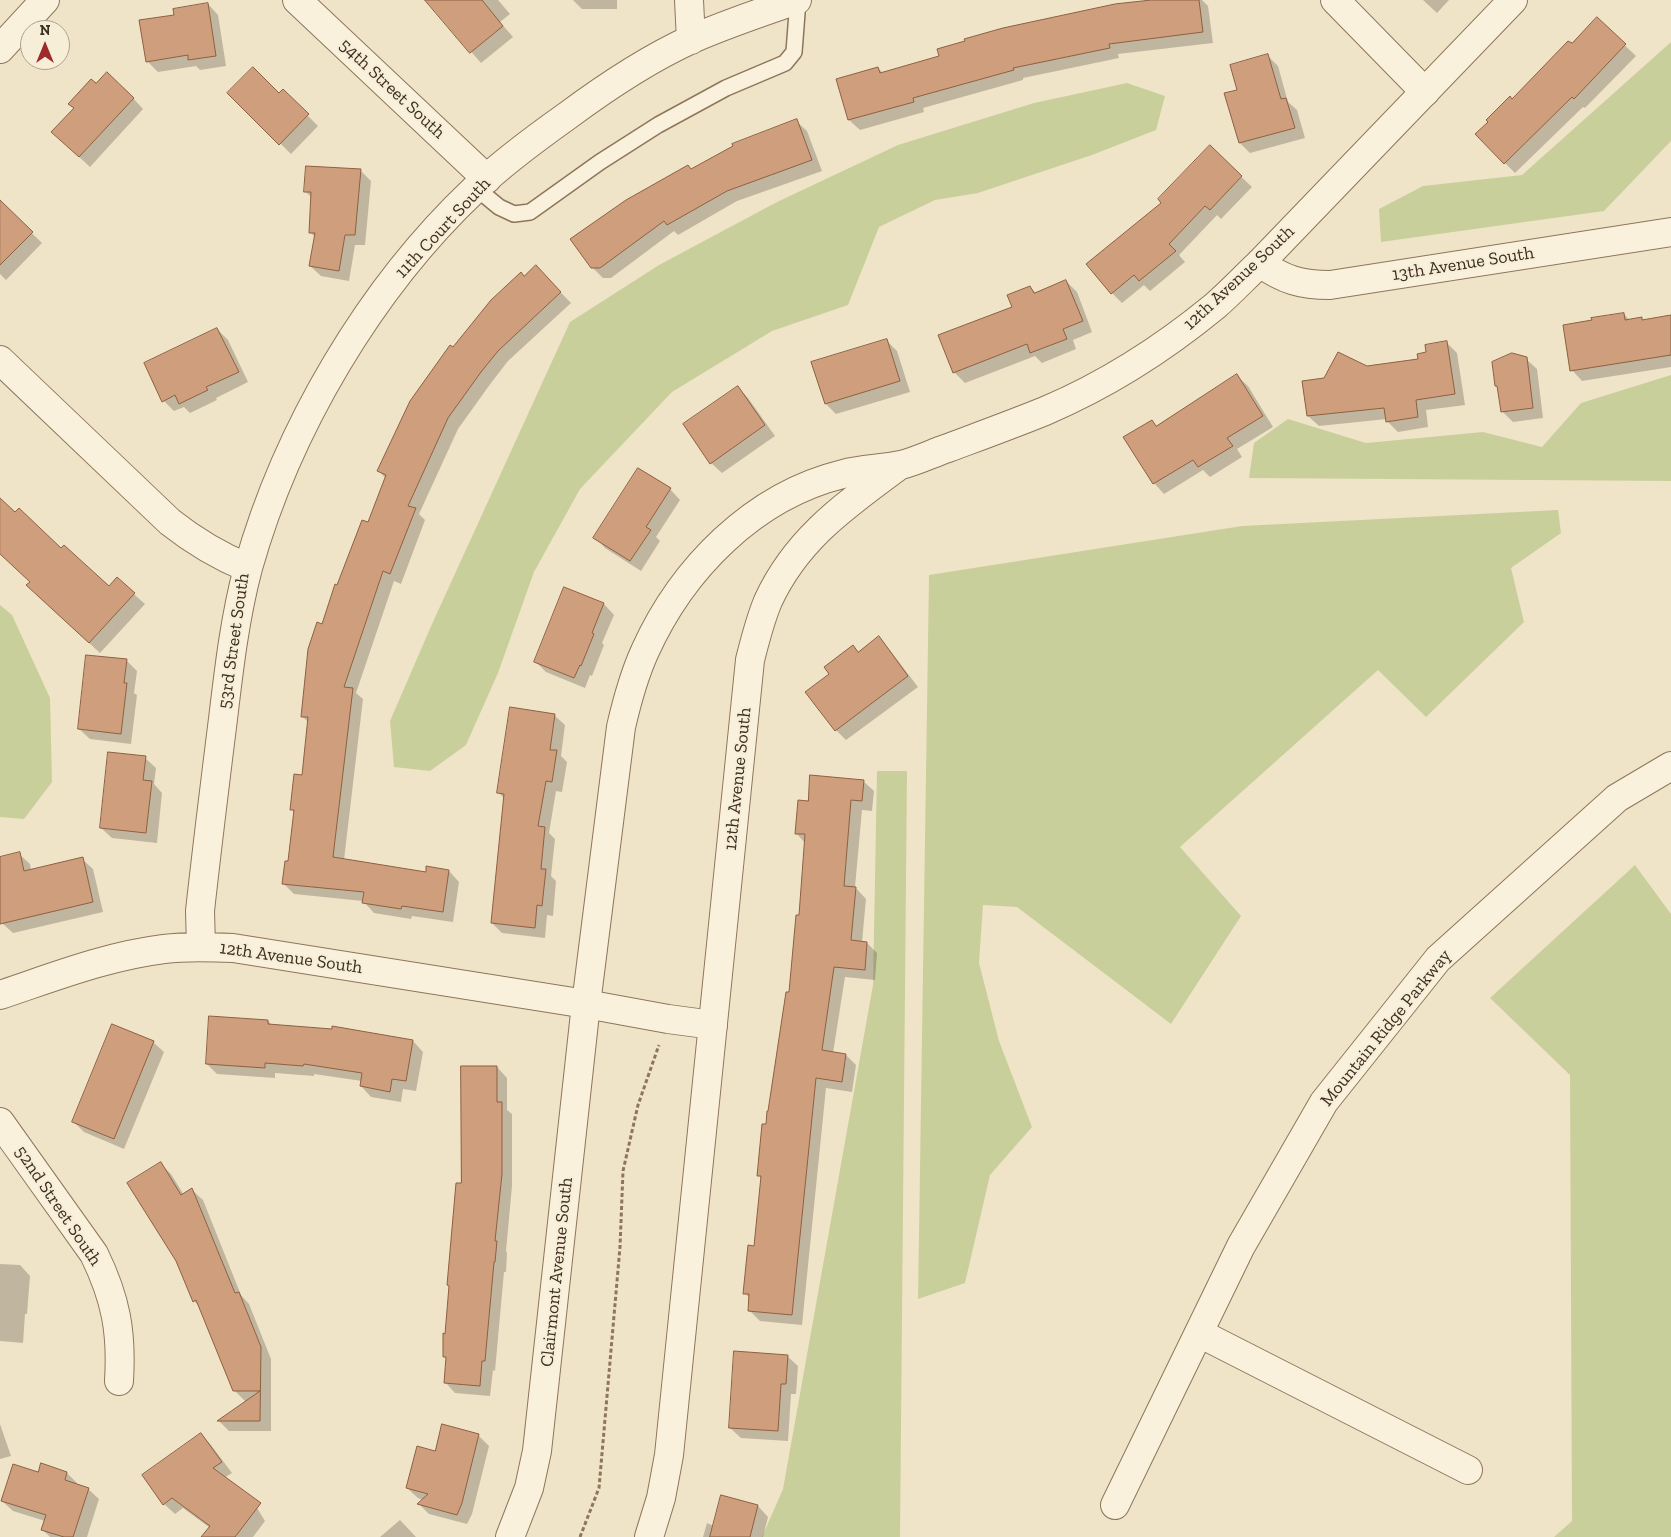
<!DOCTYPE html>
<html>
<head>
<meta charset="utf-8">
<style>
  body { margin:0 }
  #map { position:relative; width:1671px; height:1537px; overflow:hidden; background:#f0e4c8; font-family:"Zilla Slab",serif }
  canvas { display:block }
  .north { position:absolute; left:20px; top:20px; width:50px; height:50px; box-sizing:border-box; background:#f7eed8; border:1px solid #ada18e; border-radius:50%; rotate:0deg; font-size:14px; font-weight:700; line-height:20px; text-align:center; color:#3d2e20 }
  .north::after { content:''; display:block; margin:auto; width:18px; height:22px; background:#9e2a2b; clip-path:polygon(50% 0,100% 100%,50% 72%,0 100%) }
</style>
</head>
<body>
<div id="map">
<canvas width="1671" height="1537"></canvas>
<div class="north">N</div>
</div>
<script>
const g = document.querySelector('canvas').getContext('2d');
g.lineJoin = 'round';
function fillPath(path, color) {
  g.fillStyle = color;
  g.fill(path, 'evenodd');
}
function strokePath(path, color, width, dash) {
  g.strokeStyle = color;
  g.lineWidth = width;
  g.lineCap = dash ? 'butt' : 'round';
  g.setLineDash(dash || []);
  g.stroke(path);
}
function write(font, color, halo, rows, align = 'center') {
  g.font = font + ' "Zilla Slab",serif';
  g.lineWidth = 4.5;
  g.setLineDash([]);
  g.textBaseline = 'middle';
  g.strokeStyle = halo;
  g.fillStyle = color;
  for (const [text, x, y, turn = 0] of rows) {
    g.save();
    g.translate(x, y);
    g.rotate((+turn || 0) * Math.PI / 180);
    g.textAlign = isNaN(turn) ? turn : align;
    if (halo) g.strokeText(text, 0, 0);
    g.fillText(text, 0, 0);
    g.restore();
  }
}
const green = new Path2D(`
  M1671,42v99l-67,70 -223,31 -2,-33 44,-23 99,-11z
  M1127,83l38,13 -9,34 -64,25 -114,38 -43,7 -56,27 -31,78 -76,26 -100,61 -92,97 -46,83 -36,101 -32,72 -36,26 -36,-4 -4,-46 42,-97 138,-302 89,-57 118,-63 121,-57 136,-42z
  M1671,375v106l-422,-3 5,-35 34,-24 78,24 117,-11 59,15 39,-44z
  M1558,510l3,23 -50,35 13,54 -98,95 -48,-47 -198,177 61,69 -70,108 -154,-117 -34,-2 -4,58 20,78 33,86 -42,48 -25,108 -47,16 11,-724 313,-49z
  M0,605l12,10 38,83 2,84 -28,37 -24,-2z
  M877,771h30l-7,766h-138l21,-48 90,-504z
  M1635,865l36,49v623h-117l18,-16 -2,-446 -80,-77z`);
const shadow = new Path2D(`
  M426,0h72l12,14 -10,8 13,15 -32,26z
  M573,0h44v9h-35z
  M1163,0h39l6,6 5,37 -95,11 1,4 -96,20v2l-100,28 1,4 -64,18 -11,-10 -11,-40 40,-12 5,5z
  M1423,0h26l-12,13z
  M208,4l10,11 8,51 -26,4 -4,-4 -38,6 -11,-11 28,-45z
  M1597,19l39,37 -51,52 -2,-1 -68,66 -38,-38 95,-90z
  M1268,56l10,10 10,36 9,8 8,28 -55,15 -10,-10 -14,-49 13,-3z
  M96,85l37,13 10,11 -53,58 -26,-24 11,-34 -5,-5z
  M283,91l35,35 -27,28 -62,-61 50,1z
  M796,121l11,10 15,40 -85,30 -59,34 -4,-4 -63,47h-8l-11,-11 100,-97z
  M1210,147l42,40 -31,32 -4,-4 -38,40 6,7 -35,29 -6,-6 -22,18 -10,-10 51,-90z
  M360,170l11,11 -6,64h-10l-6,36 -28,-5 -11,-10 5,-29 -5,-5 2,-34 -7,-7z
  M0,202l42,41 -36,37 -6,-6z
  M536,267l35,36 -63,58 -17,22 -33,46 -39,85 6,6 -24,64 -7,-3 -38,112 7,6 -19,161 83,13 22,-2 10,11 -6,40 -41,-6 -1,3 -37,-6 -11,-12 -69,-7 -11,-11 6,-21 6,-49 -4,-4 13,-33 5,-53 -7,-7 21,-91 15,-39 31,-62 17,-45 -7,-8 74,-122z
  M1066,281l11,11 15,40 -19,8 3,9 -34,14 -7,-7 -70,27 -11,-11 76,-85 6,6z
  M1624,314l6,7 11,-2 2,2 28,-5v51l-89,14 -10,-11z
  M217,329l11,11 20,42 -32,16 1,2 -27,13 -6,-6 -10,4 -10,-10z
  M887,341l10,10 13,41 -74,22 -10,-10z
  M1447,343l10,10 8,52 -39,5 2,17 -30,5 -11,-11v-2l-68,7 -11,-10 17,-37 41,-11 54,-8z
  M1526,359l11,10 6,49 -30,4 -11,-11 -3,-23 -3,-2z
  M1237,376l11,10 25,41 -36,22 5,8 -32,20 -7,-7 -39,24 -10,-11 -2,-62 5,6z
  M738,387l10,11 27,38 -53,37 -11,-10z
  M670,489l10,11 -24,37 4,4 -19,30 -36,-23 -10,-11z
  M0,500l109,88 8,-9 28,25 -45,49 -62,-57 -7,-14 -31,-29z
  M565,589l39,15 10,11 -12,28 2,2 -12,31 -2,-1 -5,13 -39,-16 -10,-10z
  M879,638l10,11 29,38 -72,53 -10,-10 -5,-56 21,-28 7,7z
  M126,660l11,11 -3,22 3,2 -6,49 -41,-5 -11,-10z
  M554,715l11,10 -4,31 6,6 -5,30 -6,-1 -7,42 6,6 -4,37 5,5 -3,35 -6,-1 -2,23 -43,-5 -10,-10 13,-124 -6,-6z
  M145,758l11,10 -2,16 8,9 -5,50 -45,-5 -11,-10z
  M863,781l11,10 -2,20 -10,-1 -7,77 11,12 -4,43 5,1 10,10 -2,27 -30,-3 -12,76 13,2 10,10 -4,27 -26,-4 -24,237 -42,-4 -11,-11 1,-11 -5,-6 11,-46 6,-68 -4,-4 32,-181 10,-78 5,-73 -9,-10 13,-31z
  M19,854l11,10 1,6 51,-11 11,10 10,43 -90,21 -11,-10 -2,-11v-54z
  M268,1021l5,5 140,15 10,11 -7,39 -13,-2 -2,13 -30,-5 -10,-11 1,-5 -48,-7v2l-39,-3v5l-58,-4 -10,-10z
  M153,1042l11,10 -40,97 -40,-17 -10,-10z
  M497,1067l10,11v32l5,4v72l-6,65 1,2 -1,19h-2l-9,99 -2,-1 -3,26 -35,-3 -10,-11 2,-23 -3,-3 19,-171z
  M160,1163l11,11 13,21 8,-5 11,10 38,95 8,9 22,55v72h-42l-10,-10 27,-19 -12,-12 -34,-83 -6,-6z
  M0,1264l20,1 10,11 -3,38h-2l-2,29 -23,-2z
  M787,1356l11,10 -2,28h-5l-3,47 -47,-3 -11,-10z
  M0,1424l11,32 -11,3z
  M201,1434l10,11 21,28 -8,5 30,25 11,18 -12,16h-49l6,-9 -27,-20 -8,6 -11,-10z
  M478,1435l11,11 -17,68 -5,10 -38,-10 -10,-10 4,-4 -5,-2 -11,-10 29,-36z
  M67,1473l10,10v2l11,4 11,10 -12,38h-37l-8,-8 3,-8 -32,-10 -11,-10z
  M758,1506l10,11 -5,20h-60l4,-14 7,3z
  M400,1520l16,17h-36z`);
const building = new Path2D(`
  M425,0h57l21,26 -33,27z
  M1152,0h47l4,32 -94,12 1,4 -97,20 1,2 -101,28 1,4 -66,18 -12,-41 42,-12 2,6 59,-17 -2,-7 28,-8 -1,-2 39,-11 112,-24z
  M208,3l8,53 -28,4v-5l-42,7 -7,-42 35,-5 -1,-6z
  M1597,17l29,27 -52,55 -2,-2 -68,67 -29,-30 13,-12 -2,-2 24,-24 2,3 56,-58 4,2z
  M1268,54l13,45 5,-1 9,30 -56,15 -15,-50 13,-3 -7,-25z
  M253,67l26,26 4,-4 26,25 -30,31 -52,-52z
  M107,72l27,26 -55,59 -28,-25 23,-24 -6,-4 23,-25 5,4z
  M797,119l15,41 -85,31 -60,34 -3,-4 -64,47h-9l-21,-29 56,-39 62,-35 3,4 42,-23 -1,-2z
  M1210,145l32,31 -32,34 -5,-4 -36,38 7,7 -37,30 -5,-6 -23,19 -25,-30 75,-61 -3,-4z
  M306,166l55,3 -6,66h-10l-6,36 -30,-5 6,-33h-6l2,-41h-7z
  M0,200l33,32 -33,33z
  M536,265l25,27 -63,59 -17,21 -33,46 -40,88 8,2 -26,66 -7,-3 -39,116 9,1 -20,169 93,15v-6l23,4 -6,42 -41,-6 -1,3 -39,-6 2,-11 -82,-8 3,-23h3l6,-51h-4l4,-36 8,1 6,-58h-7l7,-68 9,-27 5,2 13,-40 2,1 25,-65 6,2 18,-47 -9,-4 33,-70 40,-56 3,2 38,-47 30,-28 3,4z
  M1066,280l17,41 -20,8 4,10 -37,14 -3,-9 -74,29 -15,-38 74,-28 -5,-12 23,-9 4,7z
  M1624,313l1,7 17,-3v3l29,-5v40l-101,16 -7,-46 29,-5 -1,-2z
  M217,328l22,44 -33,15 2,3 -29,14 -4,-9 -13,7 -18,-39z
  M887,339l13,42 -75,23 -14,-42z
  M1447,341l8,53 -39,6 2,17 -32,5 -2,-14 -77,8 -5,-35 22,-3 14,-26 29,14 51,-7 -1,-5 9,-2 -1,-7z
  M1512,353l15,4 6,51 -32,4 -4,-26h-2l-3,-24z
  M1237,374l26,42 -36,22 6,8 -35,21 -5,-7 -40,24 -30,-47 29,-17 4,6z
  M738,386l27,39 -55,39 -27,-40z
  M638,468l33,20 -25,39 5,3 -21,31 -37,-23z
  M0,498l15,14 4,-4 42,40 3,-3 45,41 8,-9 18,16 -46,50 -63,-58 4,-3 -30,-28z
  M564,587l40,16 -12,30 2,1 -13,32 -1,-1 -6,13 -40,-16z
  M879,636l29,40 -73,55 -30,-39 24,-18 -5,-7 29,-22 5,7z
  M86,655l41,4 -3,24h3l-6,51 -43,-5z
  M510,707l45,7 -5,36h7l-5,32 -6,-1 -8,45 7,1 -4,42h5l-4,37 -5,-1 -2,23 -44,-5 13,-129 -7,-1z
  M108,752l38,4 -3,24 9,1 -6,52 -46,-5z
  M810,775l54,5 -2,21 -11,-1 -7,86 12,1 -5,53 16,2 -2,28 -31,-3 -12,83 24,4 -4,28 -26,-4 -24,237 -44,-4 1,-17h-6l5,-49 6,1 7,-70h-4l5,-52h4l1,-13h1l18,-119h3l7,-77h3l6,-81h-10l3,-34 10,1z
  M20,852l4,19 59,-14 10,45 -93,22v-67z
  M209,1016l59,4v4l64,5v-3l81,14 -7,41 -14,-2 -2,13 -30,-6 2,-13 -58,-9 -1,2 -38,-3v5l-59,-4z
  M112,1024l42,17 -40,98 -42,-17z
  M461,1066h36v36h5v72l-7,67h2l-2,21h-1l-9,99h-3l-2,25 -36,-3 2,-26h-3v-24l2,1 4,-48 -2,-1 9,-102h5z
  M161,1162l20,33 11,-7 43,105 4,-1 22,55 -1,74h-43l43,-30h-27l-37,-91 -3,2 -17,-41 -49,-78z
  M734,1351l54,4 -2,29h-5l-3,47 -49,-3z
  M442,1424l37,10 -17,69 -5,12 -40,-11 11,-10 -22,-6 11,-42 18,5z
  M201,1433l21,29 -9,6 48,35 -26,34h-34l9,-11 -38,-28 -9,7 -21,-30z
  M41,1463l26,9 -2,8 24,8 -16,49h-9l-23,-7 5,-15 -45,-14 12,-37 25,8z
  M721,1495l37,10 -8,32h-40z`);
const path = new Path2D(`
  M580,1537l19,-49 21,-241 3,-76 15,-66 21,-60`);
const service = new Path2D(`
  M476,188l23,19 15,7 16,-2 70,-50 58,-37 68,-37 59,-25 9,-11 4,-52`);
const minor = new Path2D(`
  M297,0l190,179
  M689,0l2,40
  M1335,0l90,92
  M0,49l45,-49
  M1260,263c24,17 41,22 70,22l341,-53
  M0,360l170,162c24,19 49,34 78,46
  M201,947l-1,-36c7,-64 15,-128 23,-192 6,-51 12,-102 25,-151 39,-139 122,-280 227,-379 28,-27 61,-51 92,-73 39,-29 81,-57 125,-77 34,-15 70,-27 105,-39
  M0,995c54,-18 107,-39 164,-46 23,-3 46,-2 69,-1l353,56 82,15 45,6
  M0,1122l94,132c22,45 28,78 25,127
  M1199,1333l269,137
  M1115,1505l126,-259 83,-144 114,-143 179,-161 54,-32`);
const tertiary = new Path2D(`
  M510,1537l19,-49 8,-37 49,-447 35,-277c6,-26 13,-52 24,-76 37,-82 108,-155 198,-177 19,-5 39,-5 58,-9 16,-4 32,-12 47,-17 32,-12 65,-24 97,-37 61,-26 119,-63 170,-105 16,-14 30,-29 45,-43l253,-263
  M649,1537l12,-39 8,-43 81,-795c5,-20 10,-40 18,-59 29,-63 78,-96 132,-136`);
const streetNames = [
  ["54th Street South",392,89,43],
  ["11th Court South",443,228,-47],
  ["13th Avenue South",1463,264,-9],
  ["12th Avenue South",1239,278,-43],
  ["53rd Street South",234,641,-82],
  ["12th Avenue South",738,779,-84],
  ["12th Avenue South",291,958,8],
  ["Mountain Ridge Parkway",1386,1028,-51],
  ["52nd Street South",58,1206,56],
  ["Clairmont Avenue South",557,1272,-84]
];
fillPath(green, '#c9cf9b');
fillPath(shadow, '#0003');
fillPath(building, '#cf9f7d');
strokePath(building, '#8d5f41', 1);
strokePath(service, '#8d765c', 18);
strokePath(minor, '#8d765c', 30);
strokePath(tertiary, '#8d765c', 30);
strokePath(path, '#8d765c', 3, [4, 2.5]);
strokePath(service, '#faf1dc', 15);
strokePath(minor, '#faf1dc', 28);
strokePath(tertiary, '#faf1dc', 28);
write('18px', '#3d2e20', '#f7eed8', streetNames);
</script>
</body>
</html>
